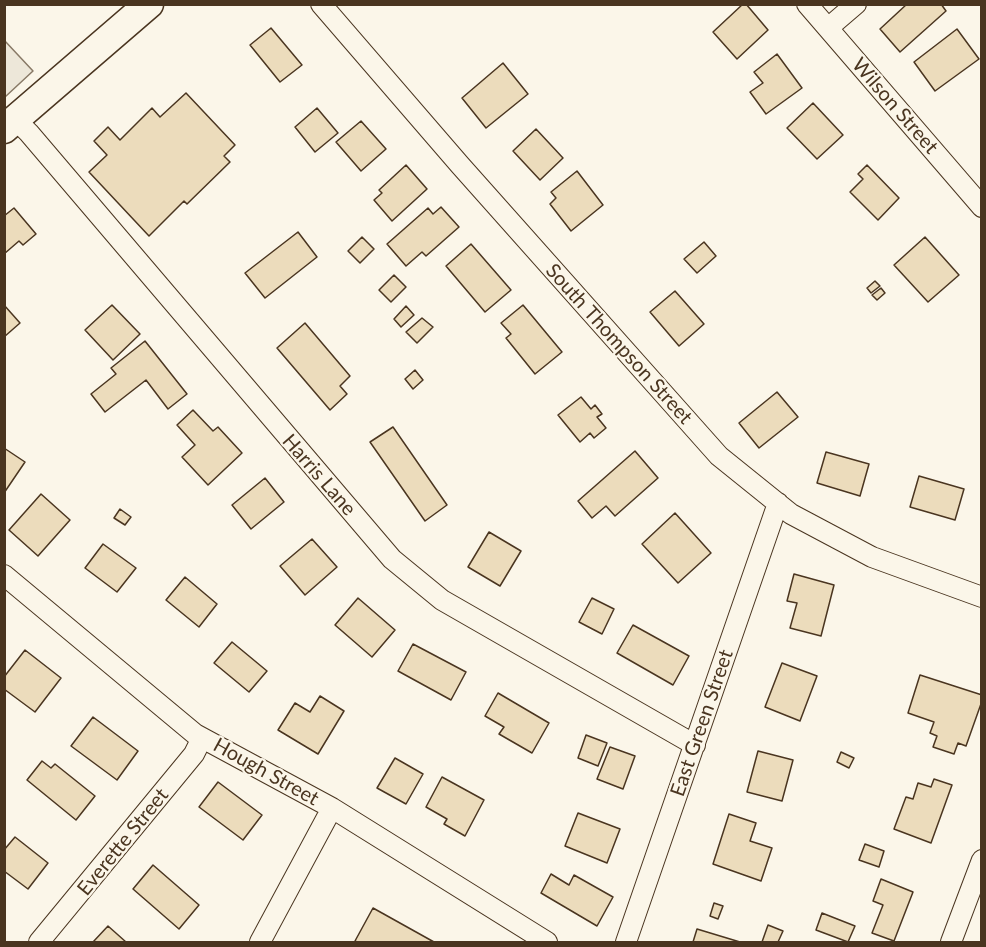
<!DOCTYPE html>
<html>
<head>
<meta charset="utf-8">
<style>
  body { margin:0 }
  #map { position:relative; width:986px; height:947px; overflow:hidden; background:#fbf6e9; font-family:Lato,sans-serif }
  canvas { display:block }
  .frame { position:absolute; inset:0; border:6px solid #4a3520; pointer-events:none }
</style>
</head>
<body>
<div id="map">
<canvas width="986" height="947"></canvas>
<div class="frame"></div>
</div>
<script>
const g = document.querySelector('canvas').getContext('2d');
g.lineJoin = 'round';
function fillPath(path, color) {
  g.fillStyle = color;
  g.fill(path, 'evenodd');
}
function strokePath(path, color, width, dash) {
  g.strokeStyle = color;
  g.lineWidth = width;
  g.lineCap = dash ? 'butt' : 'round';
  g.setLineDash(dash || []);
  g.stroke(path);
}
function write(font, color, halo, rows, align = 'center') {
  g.font = font + ' Lato,sans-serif';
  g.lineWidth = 4.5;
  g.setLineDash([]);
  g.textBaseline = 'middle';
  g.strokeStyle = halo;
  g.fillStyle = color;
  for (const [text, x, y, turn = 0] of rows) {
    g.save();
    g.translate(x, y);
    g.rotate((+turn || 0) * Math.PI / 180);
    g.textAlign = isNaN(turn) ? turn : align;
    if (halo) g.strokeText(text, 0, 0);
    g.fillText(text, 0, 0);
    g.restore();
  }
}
const parking = new Path2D(`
  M4,40l29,31 -28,26h-1z`);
const building = new Path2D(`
  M743,4h3l22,26 -31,29 -24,-27z
  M907,4h34l5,7 -46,41 -20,-23z
  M271,28l31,37 -22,17 -30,-37z
  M957,29l22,30 -44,32 -21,-29z
  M777,54l25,34 -36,26 -16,-22 13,-9 -9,-11z
  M503,63l25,31 -42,34 -24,-30z
  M186,93l49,52 -11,11 6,6 -43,42 -3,-3 -35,35 -60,-64 18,-17 -13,-14 14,-14 12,13 32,-32 8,9z
  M813,103l30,32 -26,24 -30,-31z
  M317,108l21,25 -23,19 -20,-25z
  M361,121l25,28 -25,22 -25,-29z
  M536,129l27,29 -23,22 -27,-29z
  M406,165l21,24 -35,32 -18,-21 8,-7 -3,-3z
  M867,165l32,33 -21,22 -28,-28 13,-13 -5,-5z
  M577,171l26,34 -32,26 -21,-27 6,-6 -5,-6z
  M441,207l18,20 -33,29 -4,-4 -16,14 -19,-22 41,-36 5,6z
  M14,208l22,26 -13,11 -4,-4 -15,13v-38z
  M298,232l19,25 -52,41 -20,-25z
  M362,237l12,12 -14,14 -12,-12z
  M925,237l34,38 -31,27 -34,-37z
  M704,242l12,14 -19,17 -13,-14z
  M471,244l40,46 -26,22 -39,-46z
  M394,275l12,12 -15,15 -12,-12z
  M875,281l5,5 -9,7 -4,-5z
  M881,288l4,5 -8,7 -5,-5z
  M675,291l29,33 -25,22 -29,-34z
  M4,305l16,18 -16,14z
  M112,305l28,29 -27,26 -28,-30z
  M523,305l39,47 -27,22 -29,-36 5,-4 -10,-11z
  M406,306l8,9 -13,12 -7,-8z
  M422,318l11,9 -16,16 -11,-11z
  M305,323l45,53 -10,10 7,8 -17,16 -53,-62z
  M145,341l42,53 -19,15 -22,-29 -41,32 -14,-18 25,-20 -5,-6z
  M415,370l8,10 -10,9 -8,-10z
  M777,392l21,25 -39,31 -20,-25z
  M581,397l10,12 4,-4 7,9 -5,3 9,11 -12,10 -4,-5 -10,9 -22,-27z
  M193,410l20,21 5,-4 24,26 -34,32 -26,-28 13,-12 -18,-20z
  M393,427l54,78 -22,16 -55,-79z
  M4,448l21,14 -21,31z
  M635,451l23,27 -43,38 -9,-10 -14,12 -14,-17z
  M826,452l43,12 -9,32 -43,-13z
  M919,476l45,13 -9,31 -45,-13z
  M265,478l19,24 -33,27 -19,-24z
  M41,494l29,26 -32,36 -29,-26z
  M120,509l11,8 -6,8 -11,-7z
  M675,513l36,40 -33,30 -36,-39z
  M489,532l32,19 -21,35 -32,-19z
  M312,539l25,28 -32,28 -25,-29z
  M103,544l33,24 -19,24 -32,-24z
  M794,574l40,11 -13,51 -31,-8 7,-25 -10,-2z
  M185,577l32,27 -18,23 -33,-27z
  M358,598l37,32 -23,27 -37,-32z
  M592,598l22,11 -12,25 -23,-12z
  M633,625l56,31 -16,29 -56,-32z
  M232,642l35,29 -18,21 -35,-29z
  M413,644l53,28 -15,28 -53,-29z
  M25,650l36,28 -26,34 -31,-23v-12z
  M782,663l35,13 -17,45 -35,-14z
  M920,675l62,20v6l-16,45 -8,-3 -4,11 -21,-7 4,-11 -7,-3 4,-11 -26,-9z
  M498,693l51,30 -17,30 -33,-19 5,-7 -19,-11z
  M320,696l24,15 -26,43 -40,-24 17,-27 15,9z
  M93,717l45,34 -21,29 -46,-34z
  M586,735l21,8 -9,23 -20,-8z
  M610,747l25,9 -12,33 -26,-10z
  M758,751l35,9 -11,41 -35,-9z
  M841,752l13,6 -5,10 -12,-6z
  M395,758l28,16 -17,30 -29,-16z
  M42,761l9,7 4,-4 40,32 -19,24 -49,-40z
  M442,777l42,23 -19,36 -21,-12 3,-5 -21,-12z
  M934,779l18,6 -21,58 -37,-14 12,-32 7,2 5,-16 13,4z
  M218,782l44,33 -19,25 -44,-33z
  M578,813l42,16 -13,34 -42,-17z
  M729,814l27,9 -6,18 22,7 -11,33 -48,-17z
  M15,837l33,26 -20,26 -24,-18v-21z
  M865,844l19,7 -5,16 -20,-7z
  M153,865l46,40 -20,24 -46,-40z
  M551,874l18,11 5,-10 39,22 -16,29 -56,-33z
  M881,879l32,13 -19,49 -22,-8 11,-28 -10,-4z
  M714,903l9,3 -5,13 -8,-3z
  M373,908l61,34h-77l-2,-1z
  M822,913l33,13 -7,16 -32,-12z
  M768,925l15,6 -5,11h-16z
  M108,926l18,16h-33z
  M697,929l43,13h-47z`);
const minor = new Path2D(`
  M321,4l139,161 259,291 72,58 81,43 110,40
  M807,4l175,203
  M828,28l28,-24
  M4,121l12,-1 13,13 363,426 50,41 253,145
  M4,575l191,159 137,74 215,134
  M39,942l155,-188 8,-16
  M260,942l72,-134
  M626,942l152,-439
  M951,942l31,-82`);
const secondary = new Path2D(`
  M4,129l145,-125`);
const streetNames = [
  ["Wilson Street",895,106,49],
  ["South Thompson Street",619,344,48],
  ["Harris Lane",319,475,49],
  ["East Green Street",702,723,-71],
  ["Hough Street",266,772,29],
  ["Everette Street",123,842,-51]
];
fillPath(parking, '#ede7d9');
strokePath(parking, '#887966', 1.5);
fillPath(building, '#ecdcbc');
strokePath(building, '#4a3520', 1.5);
strokePath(minor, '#4a3520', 22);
strokePath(secondary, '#4a3520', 31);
strokePath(minor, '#fbf6e9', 20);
strokePath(secondary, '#fbf6e9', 28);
write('20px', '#4a3520', '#fbf6e9', streetNames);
</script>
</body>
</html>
